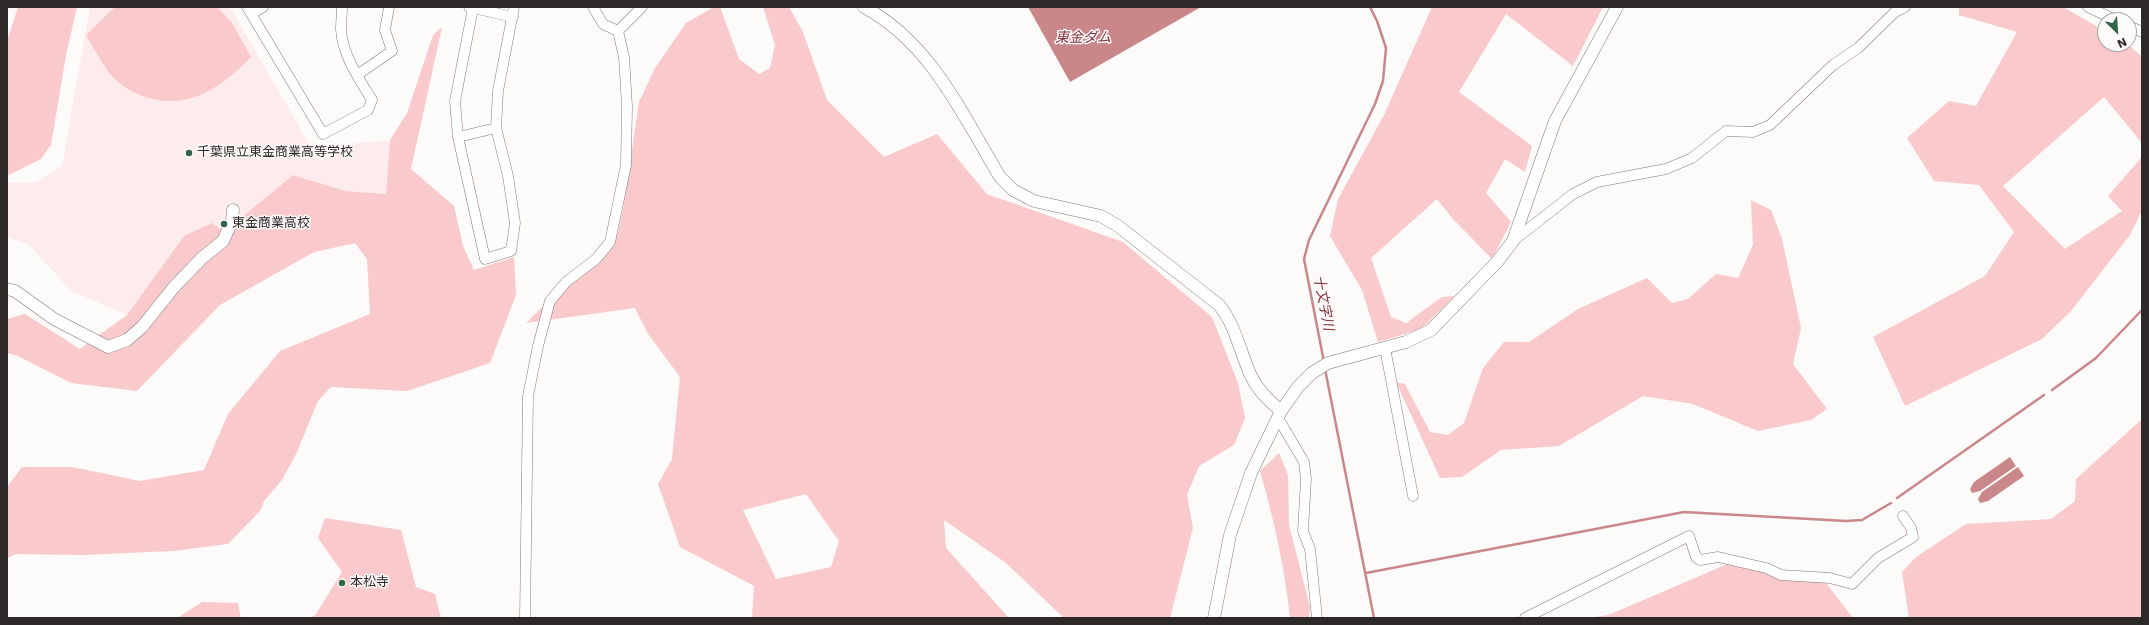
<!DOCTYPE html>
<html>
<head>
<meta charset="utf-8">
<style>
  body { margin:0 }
  #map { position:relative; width:2149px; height:625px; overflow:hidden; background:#fdfafa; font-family:"DejaVu Sans",sans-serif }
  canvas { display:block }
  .frame { position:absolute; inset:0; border:8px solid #2e2929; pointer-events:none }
  .north { position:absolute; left:2097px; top:12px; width:40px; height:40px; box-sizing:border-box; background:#fdfafa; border:1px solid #aaa6a6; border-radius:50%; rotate:155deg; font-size:11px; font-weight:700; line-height:16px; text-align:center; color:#2e2929 }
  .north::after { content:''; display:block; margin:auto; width:14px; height:18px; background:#31654a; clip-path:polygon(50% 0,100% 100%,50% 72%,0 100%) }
</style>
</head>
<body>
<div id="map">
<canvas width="2149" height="625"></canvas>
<div class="frame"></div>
<div class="north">N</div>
</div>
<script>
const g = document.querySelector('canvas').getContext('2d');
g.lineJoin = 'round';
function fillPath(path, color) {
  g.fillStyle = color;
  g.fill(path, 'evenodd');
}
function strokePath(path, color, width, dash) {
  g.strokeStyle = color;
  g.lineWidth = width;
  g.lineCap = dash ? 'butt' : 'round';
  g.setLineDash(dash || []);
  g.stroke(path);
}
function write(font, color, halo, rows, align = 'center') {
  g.font = font + ' "DejaVu Sans","Noto Sans JP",sans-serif';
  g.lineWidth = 3;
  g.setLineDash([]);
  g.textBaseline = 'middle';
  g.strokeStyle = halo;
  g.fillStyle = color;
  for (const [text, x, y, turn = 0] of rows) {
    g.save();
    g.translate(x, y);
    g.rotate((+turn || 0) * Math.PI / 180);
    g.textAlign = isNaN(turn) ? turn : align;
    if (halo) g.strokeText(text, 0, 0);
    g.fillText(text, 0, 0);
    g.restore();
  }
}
const built = new Path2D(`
  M90,7h140l89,154 36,-18 35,-3 -4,54 -41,-3 -52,-16 -69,57 -40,4 -57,79 -56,-24 -43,-47 -21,-7v-54l29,-1 26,-16z`);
const green = new Path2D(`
  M18,7h59l-11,48 -15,90 -10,14 -34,17v-135z
  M115,7h102l15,16 19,34c-30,31 -64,55 -108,39 -12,-4 -25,-12 -33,-22 -9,-12 -16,-26 -24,-39z
  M714,7h6l19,52 20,15 11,-6 5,-23 -12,-38h26l14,25 24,68 57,57 53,-23 50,60 136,48 89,75 26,66 7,35 -11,27 -35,21 -12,29 6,33 -23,90h-106l-58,-55 -62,-43 2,28 63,70h-257l2,-32 -74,-39 -22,-63 14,-25 8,-82 -32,-43 -13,-26 -109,15 92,-90 6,-29 15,-102 16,-34 31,-45zM806,494l33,47 -8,26 -55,12 -33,-69z
  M1432,7h171l-30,59 -67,-52 -47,78 73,54 -7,26 -20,-13 -19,34 25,29 -19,37 -40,-41 -15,-19 -66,59 20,59 15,6 36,-26 13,-1 -34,33 -43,13 -16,-52 -32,-54 8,-37 46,-84z
  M1959,7h104l42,24v13h23l14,13v86l-38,-46 -101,89 62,63 57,-38 -14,-15 34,-39v53l-12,25 -59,76 -29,28 -137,67 -32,-69 112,-61 29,-44 -35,-47 -45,-4 -27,-43 42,-37 27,5 41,-74 -58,-17z
  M442,27l-31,142 43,37 9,40 11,24 40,-13 2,38 -26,68 -83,28 -76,-4 -13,14 -21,51 -15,28 -18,21 -3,9 -33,34 -55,7 -90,4 -67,-1 -9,4v-71l15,-20h50l68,14 64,-11 24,-56 52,-63 90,-37 -3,-55 -12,-16 -41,9 -94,53 -83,86 -66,-8 -53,-27 -11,-3v-34l18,-5 55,35 47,-34 57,-79 28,-13 12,9 69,-57 52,16 41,3 4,-54 17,-27 26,-78z
  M1751,200l20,10 11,29 19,89 -8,36 34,45 -16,11 -53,11 -65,-27 -50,-8 -84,50 -58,4 -39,27 -22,1 -44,-96 9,2 25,48 18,3 16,-12 19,-55 21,-26h25l49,-33 69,-31 25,25 16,-4 28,-25 22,4 15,-33z
  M2142,419v199h-233l-7,-46 14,-15 50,-33 85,-5 24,-18 1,-22z
  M1279,453l9,22 1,50 21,82 -1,11h-19c-5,-50 -16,-98 -30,-147z
  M325,518l76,12 15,57 19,7 6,24h-130l5,-4 26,-42 -24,-34z
  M1730,563l93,16 30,39h-261l19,-4z
  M202,602l36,1 3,15h-64z`);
const water = new Path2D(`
  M1028,7h173l-131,75z
  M2010,457l6,9 -36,25 -8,2 -2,-4 4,-7z
  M2018,467l6,9 -36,25 -8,2 -2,-4 4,-7z`);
const stream = new Path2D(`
  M1324,362l-20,-103 5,-19 66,-136 8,-23 3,-33 -9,-27 -7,-14
  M1325,369l49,249
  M2052,390l44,-32 46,-48
  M1897,498l147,-103
  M1366,573l318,-61 162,9 16,-1 29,-17`);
const minor = new Path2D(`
  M247,7l76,127 45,-24 4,-10c-13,-21 -30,-46 -31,-71 0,-7 1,-15 1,-22
  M469,7l44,10
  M593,7l10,17 15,7
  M2088,7l28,13
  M473,8l-18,93 3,36 27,122 26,-8 4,-28 -7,-47 -12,-48 2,-37 16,-84
  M251,14l12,-7
  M2129,26l13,6
  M618,31l24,-24
  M357,75l35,-24 -7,-21 4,-23
  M458,137l38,-9
  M1513,241l60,-47 24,-12 69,-13 26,-11 34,-27 27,1 17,-7 63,-60 25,-17 37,-36 10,-5
  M1385,348l28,148
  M1278,418l26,44 2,17 -3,52 7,18 7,69
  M525,618l3,-222 10,-50 12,-45 16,-19 30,-23 14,-17 16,-77 1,-59 -3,-49 -6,-26
  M1525,618l164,-82 7,21 4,3 18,-3 48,11 15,7 49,3 22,6 26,-26 35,-21 -2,-9 -8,-12`);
const tertiary = new Path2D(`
  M864,7c67,36 98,107 136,170l13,13 21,11 67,15 17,10 101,79c17,21 21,47 32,71 6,13 19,26 30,35
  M7,289l8,2 39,28 54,28 19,-7 15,-13 32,-40 28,-29 21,-17 9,-20 1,-11
  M1214,618l16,-83 21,-62 30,-62 17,-24 14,-14 16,-10 78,-21 25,-12 66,-68 16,-21 42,-120 62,-114`);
const markers = [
  [189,153,4,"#31654a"],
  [224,224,4,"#31654a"],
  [342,583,4,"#31654a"]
];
const poiNames = [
  ["千葉県立東金商業高等学校",197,153],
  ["東金商業高校",232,224],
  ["本松寺",350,583]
];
const waterNames = [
  ["東金ダム",1083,38],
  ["十文字川",1323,303,79]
];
fillPath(built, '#feecec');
fillPath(green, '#f9c9cb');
fillPath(water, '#c9878a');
strokePath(stream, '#c9878a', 2.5);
strokePath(minor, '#837777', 11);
strokePath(tertiary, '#837777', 13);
strokePath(minor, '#fff', 10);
strokePath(tertiary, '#fff', 12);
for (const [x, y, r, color] of markers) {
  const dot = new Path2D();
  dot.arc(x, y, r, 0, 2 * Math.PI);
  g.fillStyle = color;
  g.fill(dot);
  strokePath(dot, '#fdfafa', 1.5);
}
write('13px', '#2e2929', '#fdfafa', poiNames, 'left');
write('italic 14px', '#85353e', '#fdfafa', waterNames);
</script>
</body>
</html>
